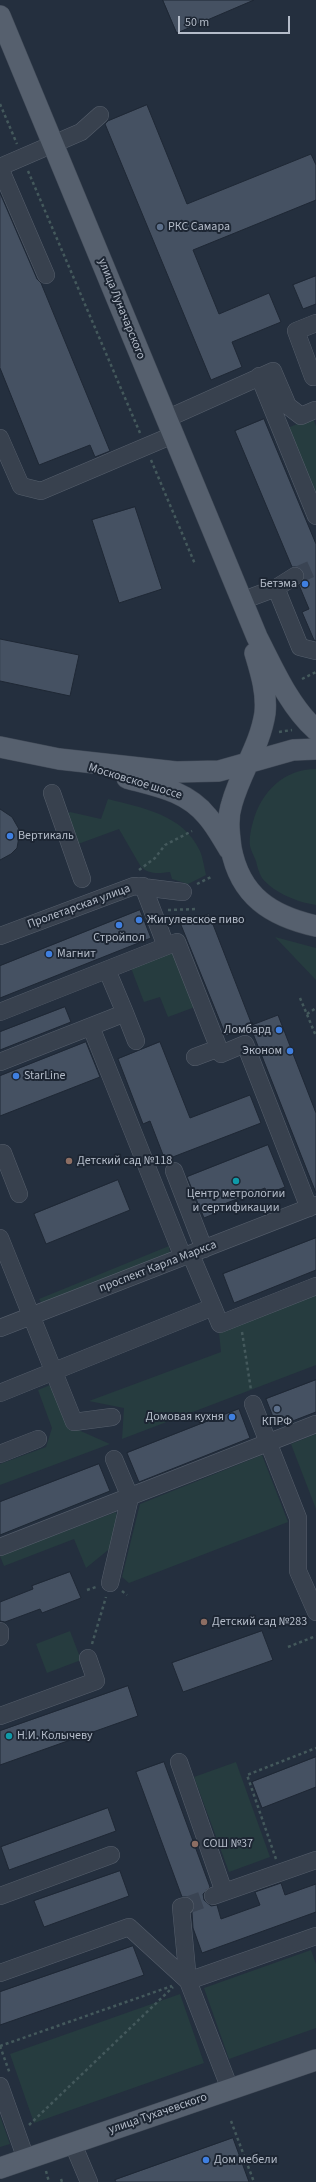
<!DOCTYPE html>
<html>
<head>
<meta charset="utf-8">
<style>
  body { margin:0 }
  #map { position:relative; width:316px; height:2182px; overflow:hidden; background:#242f3e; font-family:"Source Sans 3",sans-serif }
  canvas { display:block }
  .scale { position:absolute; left:178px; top:16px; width:112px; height:18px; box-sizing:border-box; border:2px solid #b4bcc9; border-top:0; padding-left:5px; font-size:12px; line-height:14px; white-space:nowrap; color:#b4bcc9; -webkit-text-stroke:3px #1d2633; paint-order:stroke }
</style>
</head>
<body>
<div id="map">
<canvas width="316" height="2182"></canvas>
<div class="scale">50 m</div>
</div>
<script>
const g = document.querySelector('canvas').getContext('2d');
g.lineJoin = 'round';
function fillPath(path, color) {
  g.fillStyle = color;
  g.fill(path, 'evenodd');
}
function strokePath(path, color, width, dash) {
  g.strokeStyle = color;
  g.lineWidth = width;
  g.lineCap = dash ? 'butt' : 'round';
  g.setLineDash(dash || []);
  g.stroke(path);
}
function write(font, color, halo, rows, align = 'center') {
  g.font = font + ' "Source Sans 3",sans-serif';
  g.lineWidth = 4;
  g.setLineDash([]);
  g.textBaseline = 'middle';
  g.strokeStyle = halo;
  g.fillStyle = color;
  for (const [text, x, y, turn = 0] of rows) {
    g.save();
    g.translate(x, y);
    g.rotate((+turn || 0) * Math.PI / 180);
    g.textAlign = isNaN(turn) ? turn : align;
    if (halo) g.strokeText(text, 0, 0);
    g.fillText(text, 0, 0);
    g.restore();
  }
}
const green = new Path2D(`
  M313,418l3,8v74l-29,-72z
  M316,769v136c-19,-3 -42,-12 -54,-27 -3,-5 -5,-12 -6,-17 -2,-5 -5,-10 -6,-15 -1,-8 1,-17 3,-24 8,-30 31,-53 63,-53z
  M108,799c34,9 75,15 92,52 3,7 4,16 6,24l-18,9 -16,-5 -2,-7c-11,1 -20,3 -29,-5l-22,-38 -41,15 -12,-29 4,-3 31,7z
  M275,937l41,11v32z
  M174,952l21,55 -27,10 -8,-20 -16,5 -13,-34z
  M169,1246l1,9 -127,50 -4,-6z
  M316,1294v71l-194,74 2,-31 -35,-7 132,-49 -2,-19z
  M50,1385l17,40 43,19 -110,41v-21l46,-17 6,-19 -14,-38z
  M316,1434v75l-25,-65z
  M262,1455l26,67 -159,61 -7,-6 18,-73z
  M116,1512l2,7 -5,27 -27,22 -12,-29 -70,27 -4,-10z
  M70,1631l11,29 -34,13 -11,-29z
  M236,1762l34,95 -41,15 -35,-95z
  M311,1950l5,14v64l-87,31 -25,-71z
  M180,1994l24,69 -170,60 -24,-69z
  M0,2116l10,28 -10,3z`);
const building = new Path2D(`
  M163,0h91l-77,33z
  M147,105l40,99 124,-50 5,11v35l-123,50 26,64 50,-21 12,29 -49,20 10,25 -31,13 -106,-256 3,-3z
  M0,193l37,86 4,4 69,168 -15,6 -5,-12 -51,20 -39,-97z
  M316,276v28l-13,5 -10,-24z
  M264,419l52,125v97l-2,-1 -12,-28 7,-3 -10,-24 5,-5v-9l-5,-4h-7l-57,-136z
  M135,507l27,82 -43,14 -27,-83z
  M0,639l79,16 -9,41 -70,-15z
  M0,809l12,8 8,14 -3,17 -6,6 -11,6z
  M140,910l11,28 -151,60v-32z
  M209,914l43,111 26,-10 38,98v80l-66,-167 -24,10 -45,-111z
  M65,1007l6,15 -71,28v-18z
  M86,1042l14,35 -100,39v-40z
  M160,1042l30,76 60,-23 11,28 -96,37 -15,-39 -7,3 -25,-65z
  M268,1145l17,42 -18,7 -2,-6 -46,18 2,5 -17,7 -17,-41z
  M118,1180l12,30 -84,34 -12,-30z
  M316,1238v32l-82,33 -11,-29z
  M316,1380v32l-39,15 -11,-28z
  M239,1409l11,29 -111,44 -12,-29z
  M99,1464l11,27 -110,44v-33z
  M70,1572l11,26 -39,15 -2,-4 -35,13 -5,-1v-19l33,-13 -1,-3z
  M262,1631l11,29 -90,32 -11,-29z
  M128,1686l10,30 -138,49v-34z
  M316,1757v30l-54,21 -10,-26z
  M164,1762l46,125 -7,7 1,6 7,6 6,-1 4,14 39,-14 -5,-13 26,-9 4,12 31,-11v28l-114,41 -9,-25 -1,-15 3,-10 -7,-6h-6l-46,-125z
  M108,1808l8,23 -107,39 -8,-23z
  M120,1871l9,25 -85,31 -10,-26z
  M133,1946l11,29 -144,50v-33z
  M233,2138l16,44h-133l-1,-2z`);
const minorTunnel = new Path2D(`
  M295,576l21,-9
  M185,1906l28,-10`);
const path = new Path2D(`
  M0,104l17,40
  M28,171l112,262
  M151,460l44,104
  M302,679l14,-7
  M279,732l13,-2
  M139,870l16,-12 10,-13 27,-14
  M197,884l14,-7
  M168,910l29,-1
  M300,998l16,38
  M307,1014l9,-6
  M242,1332l9,58
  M87,1590l9,-3
  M122,1591l5,4
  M92,1644l14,-47
  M288,1647l28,-11
  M276,1859l-29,-84 69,-27
  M0,2046l172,-60
  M0,2046l10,28
  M231,2121l23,61
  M29,2125l144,-138
  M46,2171l3,11
  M61,2179l1,3`);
const minor = new Path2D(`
  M0,167l81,-35 19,-17
  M0,168l46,107
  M259,376l57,140
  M313,377l-17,-46 20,-8
  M166,419l107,-48 15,35 13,10 14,-6
  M0,438l21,48 20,5 132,-56
  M276,588l24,59 16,4
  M241,601l35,-13 19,-12
  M52,793l30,86
  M143,886l23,60
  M0,936l134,-50 49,6
  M0,1012l177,-70 44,112 24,-10 64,164
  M125,1013l11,28
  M91,1027l92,230
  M195,1057l24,-9
  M0,1062l125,-49 -18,-43
  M0,1155l3,-2 16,41
  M174,1171l30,78
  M0,1238l74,184 38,-5
  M191,1255l22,52
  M0,1328l316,-123
  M0,1393l213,-86 7,17 96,-38
  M253,1404l45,114v53l18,41
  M0,1454l38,-15
  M0,1547l316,-123
  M110,1583l20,-86 -16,-38
  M0,1631v6
  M0,1716l96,-35 -8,-23
  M179,1762l45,130
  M0,1896l111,-41
  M213,1896l103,-36
  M185,1906l-4,1 7,74
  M0,1973l129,-46 59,54
  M0,2086l26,73
  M230,2089l-42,-108 128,-45
  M73,2144l16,38`);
const major = new Path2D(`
  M0,16l257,621c16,31 32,69 59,93
  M255,653c6,20 12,39 10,60 -5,33 -24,58 -33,90 -5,15 -3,29 -1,45 9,48 40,68 85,78
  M0,747l59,12 117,13 43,-1 74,-21 23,-1
  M127,778c30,8 60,13 80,38 9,10 15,22 22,33
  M0,2168l316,-108`);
const markers = [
  [160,227,4,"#5c6f8a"],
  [305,584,4,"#3f7fe0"],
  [10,836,4,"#3f7fe0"],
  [139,920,4,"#3f7fe0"],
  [119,925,4,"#3f7fe0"],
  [49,954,4,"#3f7fe0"],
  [279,1030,4,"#3f7fe0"],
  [290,1051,4,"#3f7fe0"],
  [16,1076,4,"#3f7fe0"],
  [69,1161,4,"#8d6e63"],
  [236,1181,4,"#0f9aa8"],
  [277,1409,4,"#5c6f8a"],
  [232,1417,4,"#3f7fe0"],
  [204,1622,4,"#8d6e63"],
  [9,1736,4,"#0f9aa8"],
  [195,1844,4,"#8d6e63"],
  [206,2160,4,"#3f7fe0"]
];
const poiNames = [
  ["РКС Самара",168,227],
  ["Бетэма",297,584,"right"],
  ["Вертикаль",18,836],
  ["Жигулевское пиво",147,920],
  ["Стройпол",119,938,"center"],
  ["Магнит",57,954],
  ["Ломбард",271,1030,"right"],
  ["Эконом",282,1051,"right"],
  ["StarLine",24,1076],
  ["Детский сад №118",77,1161],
  ["Центр метрологии",236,1194,"center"],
  ["и сертификации",236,1208,"center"],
  ["Домовая кухня",224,1417,"right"],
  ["КПРФ",277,1422,"center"],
  ["Детский сад №283",212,1622],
  ["Н.И. Колычеву",17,1736],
  ["СОШ №37",203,1844],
  ["Дом мебели",214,2160]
];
const streetNames = [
  ["улица Луначарского",121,309,68],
  ["Московское шоссе",135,782,17],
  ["Пролетарская улица",79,907,-20],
  ["проспект Карла Маркса",158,1267,-21],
  ["улица Тухачевского",158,2114,-19]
];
fillPath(green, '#263c3f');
fillPath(building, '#455162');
strokePath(building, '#1f2835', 1);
strokePath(minorTunnel, '#3a4453', 17, [17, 8]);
strokePath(minor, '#565f6c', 18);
strokePath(major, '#414a57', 22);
strokePath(path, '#44595c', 2.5, [3, 3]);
strokePath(minor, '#38414e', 17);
strokePath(major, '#56606e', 21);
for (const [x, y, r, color] of markers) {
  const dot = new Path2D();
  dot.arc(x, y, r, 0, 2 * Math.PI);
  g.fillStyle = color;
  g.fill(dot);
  strokePath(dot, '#1d2633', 1.5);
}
write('12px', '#b4bcc9', '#1d2633', poiNames, 'left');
write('12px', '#b4bcc9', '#1d2633', streetNames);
</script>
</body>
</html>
